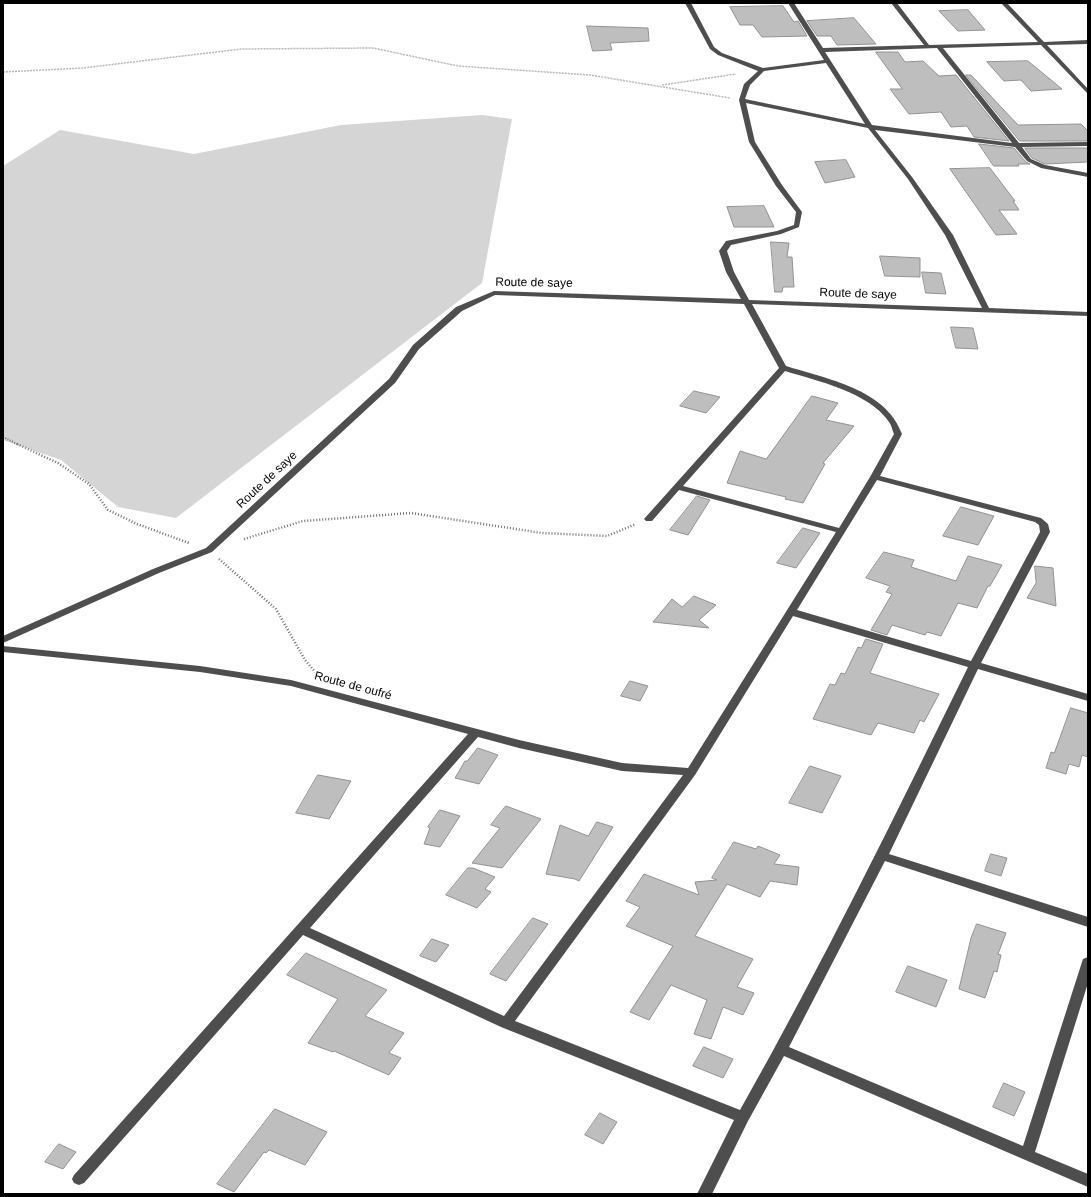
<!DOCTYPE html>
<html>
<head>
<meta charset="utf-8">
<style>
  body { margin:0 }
  #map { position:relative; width:1091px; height:1197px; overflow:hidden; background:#fff; font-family:Arial,sans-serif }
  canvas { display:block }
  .frame { position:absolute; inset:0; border:4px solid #000; pointer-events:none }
</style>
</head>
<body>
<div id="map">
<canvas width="1091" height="1197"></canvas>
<div class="frame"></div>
</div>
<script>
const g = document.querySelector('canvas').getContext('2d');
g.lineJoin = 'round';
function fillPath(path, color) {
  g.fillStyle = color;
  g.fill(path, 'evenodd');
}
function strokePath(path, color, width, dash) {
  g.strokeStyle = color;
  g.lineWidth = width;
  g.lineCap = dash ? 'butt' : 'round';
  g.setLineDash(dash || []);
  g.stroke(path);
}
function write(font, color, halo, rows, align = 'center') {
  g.font = font + ' Arial,sans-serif';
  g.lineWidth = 4;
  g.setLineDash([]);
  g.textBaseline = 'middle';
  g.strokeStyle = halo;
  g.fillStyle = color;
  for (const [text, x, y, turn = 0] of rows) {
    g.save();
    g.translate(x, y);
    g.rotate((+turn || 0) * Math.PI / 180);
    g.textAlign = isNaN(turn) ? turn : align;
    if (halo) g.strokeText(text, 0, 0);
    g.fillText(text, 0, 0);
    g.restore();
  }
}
const green = new Path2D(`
  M482,115l30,4 -30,164 -306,235 -58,-11 -57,-47 -58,-20v-274l57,-36 134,24 147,-29z`);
const building = new Path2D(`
  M783,6l11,16 4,-1 9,15 -45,1 -9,-12h-13l-10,-18z
  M968,10l17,20 -27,1 -19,-20z
  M854,18l22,26 -39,1 -6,-9h-14l-10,-15z
  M587,26l61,2 1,13 -39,2 2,7 -19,1z
  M876,52h22l7,10 18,-1 16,15 17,-1 53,66 -35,-4 -7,-11 -16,1 -10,-15 -32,2 -19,-25h12z
  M1028,61l34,28 -31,2 -10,-11 -17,1 -17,-19z
  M966,75h5l47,50 63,-1 7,7v10h-68z
  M979,144l35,4 12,14 4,2h-12l1,2h-25z
  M1025,148h63v14l-43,2 -13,-6z
  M846,160l9,17 -30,6 -10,-21z
  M990,168l25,33h-2l6,9h-20l18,24 -21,1 -46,-66z
  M764,206l10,21h-40l-7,-20z
  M771,242l18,1 -2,14h5l2,30h-11l-1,5h-7z
  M880,256l40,2v19l-35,-1z
  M922,272l19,1 5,21 -20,-1z
  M951,327l22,1 5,21 -22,-1z
  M694,391l26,6 -14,16 -26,-7z
  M812,396l26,7 -12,17 28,6 -31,37 2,1 -22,39 -18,-4 1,-2 -59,-14 13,-32 26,8z
  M697,496l13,4 -22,35 -18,-5z
  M961,507l33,9 -16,29 -35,-9z
  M803,528l17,5 -24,35 -19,-5z
  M884,552l30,8 -3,7 45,14 12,-25 34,9 -12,21h-2l-11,22 -19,-5 -17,33 -14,-4 -2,3 -33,-10 -5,10 -16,-5 21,-36 -6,-2 4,-6 -24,-8z
  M1035,566l18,2 3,38 -29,-8 9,-15z
  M694,596l22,9 -17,15 10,8 -56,-6 19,-23 10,8z
  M866,639l17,5 -13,29 69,21 -15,28 -4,-2 -6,13 -36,-10 -7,12 -58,-16 17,-35 5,1 6,-12 4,1 13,-27 3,1z
  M630,681l18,5 -8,15 -19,-5z
  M1071,708l17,5v44l-6,-2 -3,12 -10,-3 -3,10 -20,-6 5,-16 3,1z
  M478,748l20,7 -19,29 -24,-6 10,-17h2z
  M810,766l31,10 -19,37 -33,-10z
  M318,775l33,6 -22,38 -33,-6z
  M506,806l35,13 -39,49 -30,-5 28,-35 -9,-3z
  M440,810l20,6 -20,31 -16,-3 6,-16 -2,-1z
  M597,822l16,5 -34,54 -4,-2 -29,-5 14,-49 28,11z
  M734,842l22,7 2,-3 22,9 -6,9 25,3 -2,18 -27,-4 -10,16 -33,-13 -32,52 58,23 -16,28 17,6 -11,22 -20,-8 -12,32 -17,-5 13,-34 -36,-15 -22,35 -19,-8 43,-66 -47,-20 14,-19 -14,-6 18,-27 55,21 -4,-13 22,-2 -5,-2z
  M991,854l16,4 -6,18 -16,-5z
  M468,868h5l22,9 -10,12 6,3 -14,16 -31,-13z
  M533,918l15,6 -42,57 -16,-7z
  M977,924l29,9 -8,21 3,1 -4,17 -3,-1 -9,27 -26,-9 12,-51z
  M432,939l17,6 -13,17 -16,-6z
  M306,953l81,37 -22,26 39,17 -15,20 12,5 -12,17 -55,-24 -1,1 -25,-9 30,-44 -51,-24z
  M908,966l39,14 -11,27 -40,-15z
  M704,1047l29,12 -10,19 -30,-12z
  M1004,1083l21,9 -11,24 -21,-9z
  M275,1109l52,23 -22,33 -36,-15 -3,3 -2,-1 -30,40 -17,-8z
  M600,1113l17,9 -14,22 -18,-9z
  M59,1144l17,8 -13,17 -18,-7z`);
const pathFar2 = new Path2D(`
  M3,72l80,-4 158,-19 132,-1 85,18 132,9 140,23
  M662,85l74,-11`);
const pathFar1 = new Path2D(`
  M3,437l16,8`);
const path = new Path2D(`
  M17,444l41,19 31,21 19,26 29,14 52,19
  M244,539l59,-18 108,-8 131,20 65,3 29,-12
  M219,559l57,50 29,51 12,14`);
const minor = new Path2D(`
  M685,3h6l23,44 8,6 41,15 61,-8 -36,-57h6l29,45 101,-3 -33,-42h6l32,42 109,-3 -37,-39h6l37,39 44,-2v4l-41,1 41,44v5l-47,-49 -98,3 76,95 69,-1v4l-66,1 9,12 14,6 43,8v4l-47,-9 -14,-7 -12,-14 -140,-17 37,47 41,58 36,73 99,4v4l-336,-12 34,62c41,13 100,23 116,68l-22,42 161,42 7,6 2,8 -69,131 107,31v7l-110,-32 -89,185 199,63v10l-203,-66 -96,186 234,99 59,-184 1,-3 5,-2v26l-53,169 53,22v13l-304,-131 -36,65 -36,73h-15l37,-74 -233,-93 -198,-92 -219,248 -5,2 -5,-2 -2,-4 2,-4 394,-441 -177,-48 -91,-14 -197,-20v-6l197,20 91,14 228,60 103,23 66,5 148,-236 -157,-42 -27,31h-6l-2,-2 135,-151 -35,-64 -249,-9 -33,16 -43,38 -24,34 -183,169 -53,21 -156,70v-7l150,-67 53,-21 183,-169 24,-34 43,-38 38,-16 247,8 -15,-27 -7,-21 7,-10 51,-10 17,-6 2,-13 -20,-26 -27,-44 -10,-42 5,-16 14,-13 -40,-16 -8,-6zM937,48l75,95 -140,-18 -47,-73zM826,63l39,61 -120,-25 5,-14 14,-14zM746,103l122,25 40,51 37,56 37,73 -233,-8 -15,-28 -7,-21 4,-6 50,-11 18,-7 3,-15 -20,-27 -27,-43zM785,371c32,10 84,21 104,51 3,4 3,8 5,12l-24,43 -31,51 -156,-42zM877,480l158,42 4,3 1,7 -69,129 -174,-51zM793,616l175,51c-73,149 -146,298 -228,443l-225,-89 180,-246zM478,737l41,11 103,23 61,4 -179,241 -194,-88z`);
const streetNames = [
  ["Route de saye",534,283,1],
  ["Route de saye",858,294,2],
  ["Route de saye",267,480,-43],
  ["Route de oufré",353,686,15]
];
fillPath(green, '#d5d5d5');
fillPath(building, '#bebebe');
strokePath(building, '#929292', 1);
strokePath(pathFar2, '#707070', 1.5, [0.5, 1]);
strokePath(pathFar1, '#707070', 2, [1, 1.5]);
strokePath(path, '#707070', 2.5, [1, 2]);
fillPath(minor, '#4e4e4e');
write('12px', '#000', '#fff', streetNames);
</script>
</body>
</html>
